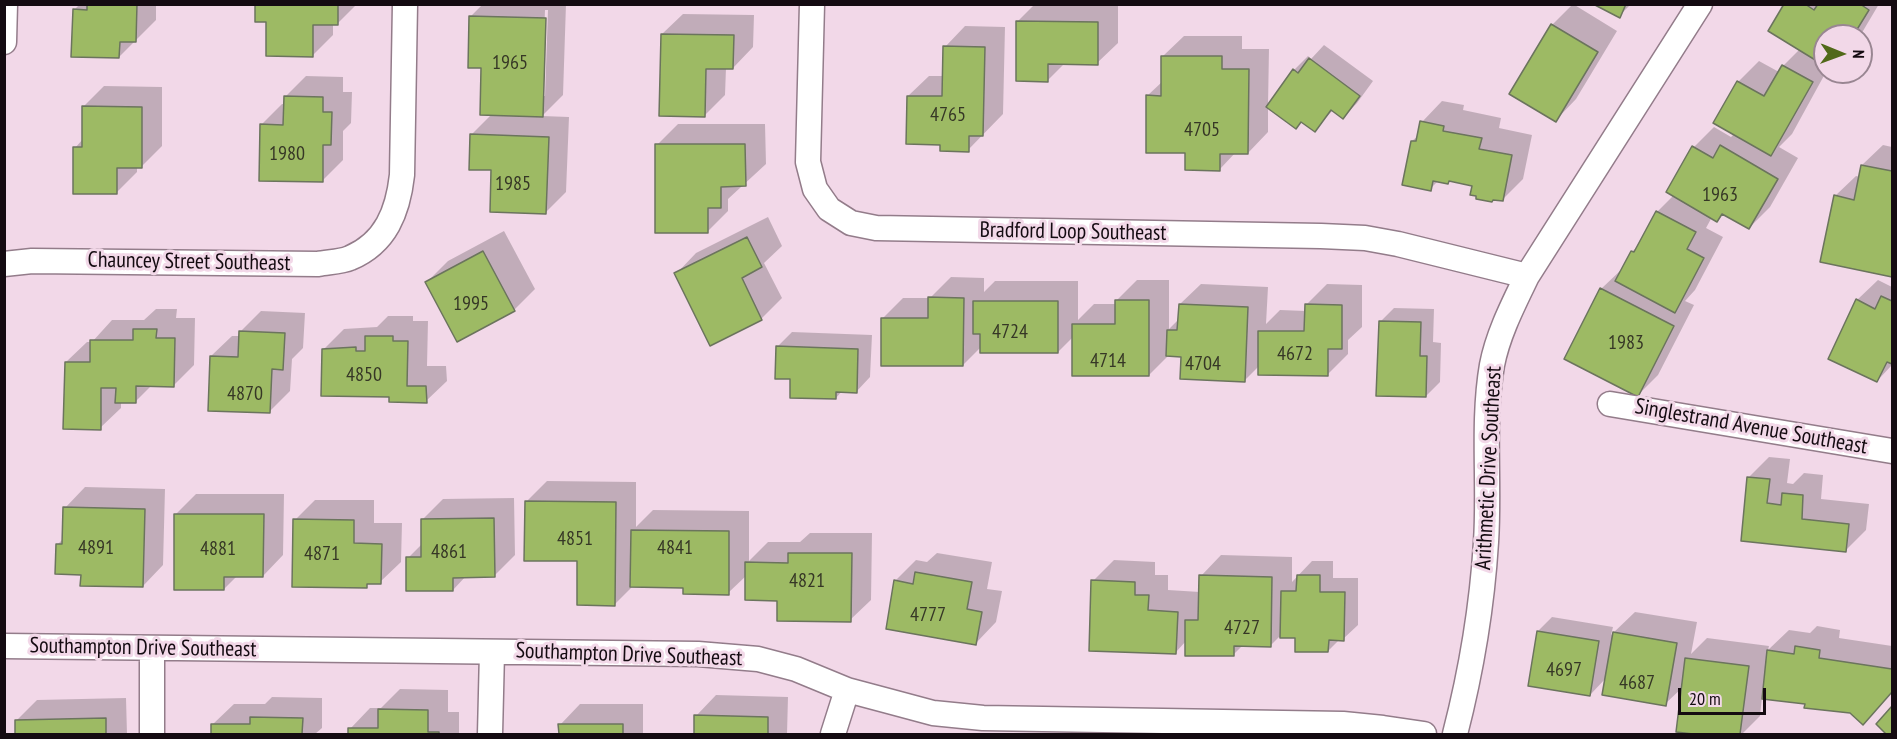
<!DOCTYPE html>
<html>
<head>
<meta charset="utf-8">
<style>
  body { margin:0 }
  #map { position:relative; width:1897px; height:739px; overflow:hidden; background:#f2d8e8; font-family:"PT Sans Narrow",sans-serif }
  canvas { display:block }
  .frame { position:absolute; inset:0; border:6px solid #140b11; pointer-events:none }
  .north { position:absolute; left:1813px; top:24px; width:60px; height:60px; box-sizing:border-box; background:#f2d8e8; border:2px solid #998692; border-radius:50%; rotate:91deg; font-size:16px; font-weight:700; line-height:24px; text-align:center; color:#140b11 }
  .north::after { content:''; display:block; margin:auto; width:21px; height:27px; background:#516919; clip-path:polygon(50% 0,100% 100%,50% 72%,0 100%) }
  .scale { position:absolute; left:1678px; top:688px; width:88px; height:27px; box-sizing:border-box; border:3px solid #140b11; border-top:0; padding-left:8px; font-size:18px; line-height:21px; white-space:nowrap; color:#140b11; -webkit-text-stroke:4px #f2d8e8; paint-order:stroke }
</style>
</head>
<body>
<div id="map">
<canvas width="1897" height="739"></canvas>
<div class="frame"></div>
<div class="north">N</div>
<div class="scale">20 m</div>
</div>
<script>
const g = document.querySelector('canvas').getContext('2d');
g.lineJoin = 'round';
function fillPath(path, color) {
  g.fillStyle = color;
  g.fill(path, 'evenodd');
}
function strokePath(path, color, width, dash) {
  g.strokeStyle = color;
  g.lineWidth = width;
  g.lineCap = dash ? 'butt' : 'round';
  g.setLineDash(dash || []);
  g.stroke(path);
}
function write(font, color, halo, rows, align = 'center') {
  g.font = font + ' "PT Sans Narrow",sans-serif';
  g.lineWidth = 6;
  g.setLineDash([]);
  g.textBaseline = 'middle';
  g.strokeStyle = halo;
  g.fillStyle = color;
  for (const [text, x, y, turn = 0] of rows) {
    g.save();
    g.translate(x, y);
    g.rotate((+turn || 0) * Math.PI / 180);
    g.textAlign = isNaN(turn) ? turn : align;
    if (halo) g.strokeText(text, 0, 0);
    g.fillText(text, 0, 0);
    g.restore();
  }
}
const shadow = new Path2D(`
  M80,4h76v16l-37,37 -45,-47z
  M257,4h100l-20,20h-4v11l-21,21 -44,-35z
  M483,4h83l-3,91 -21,21 27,1 -3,75 -20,20 -54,-43 -21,-34 21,-21 -21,-98zM545,10h3l-3,86h-3z
  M1035,4h83v39l-21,20h-32l-18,18 -29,-60z
  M1573,4l44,27 -41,68 -20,21 -45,-27 41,-68z
  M1597,4h34l-12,12z
  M1786,4h93l-19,32h-35l1,36 -34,62 -13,13 19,11 -28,49 -21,21 -25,-15 -7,7 -5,-3 -6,11 17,9 -28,53 -10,11 9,4 -36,70 -20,20 -37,-106 21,-20 10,-17 8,-9 17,-31 17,-17 20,-48 20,-20 17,10 3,-3 -19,-11 23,-41 21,-21 20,11 4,-6 17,-17z
  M683,14l71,1 -1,32 -20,21h-7l-1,27 -20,20 -43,-81z
  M965,26l40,1 -2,87 -35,36 -26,-7 -34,-47 21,-20h15l1,-29z
  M1184,36h58v13h27l-1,57 26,-36 14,-14 3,3 13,-14 49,36 -16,22 -14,15 -10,-8 -18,20 -13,-9 -6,6 -28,-20v25l-20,21 -12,-1 -16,17 -34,-18 -39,-55 16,-15v-25z
  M306,76l37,1v15h9l-1,31 -8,8v29l-21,21 -61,-56 21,-21h3v-7z
  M104,86l58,1v59l-21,21h-4v5l-21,21 -41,-45 8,-9v-32z
  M1442,101l22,4 -1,5 38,8 -2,10 33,7 -9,44 -21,21 -28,-15 -24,-5h-11l-9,9 -18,-48 7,-6 3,-13z
  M678,124h87l1,40 -38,35v12l-20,20 -51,-86z
  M1883,145l9,2 -1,128 -56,-79 21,-20 4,1 2,-12z
  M768,217l14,29 -18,17 18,35 -21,21 -85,-45 20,-21z
  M504,231l31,58 -21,21 -87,-28 21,-21z
  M951,277l33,1v14l11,-11h83v39l16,-16h22v-3l21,-21h32v49l10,-10 1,-15 21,-20 67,3 -2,37 14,-14 26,1v-6l21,-21 35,1v42l-14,13v14l-21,21 -68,-9 -15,15 -61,-25 -14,-1 -20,20 -75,-39 -16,16 -76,-6 -19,19 -80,-47 20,-20h27z
  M1878,280l14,7v78l-15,16 -20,-81z
  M1394,308l40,1 -1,33 8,1 -1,39 -14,14 -46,-74z
  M156,309h21l-1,9h19l-1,47 -21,21 -21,-1 -17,17h-14v6l-21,20 -34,-66 21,-20h5l20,-22h32z
  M261,311l44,2 -2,35 -11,11 -2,32 -20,20 -59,-55 21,-20h8v-4z
  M388,316h25v5h15l-1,45h19l1,15 -21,20 -36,-5 -67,-46 21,-21 33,-2z
  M792,332l80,3 -2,42 -14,15 -14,-1 -6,7 -44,-20 -14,-32z
  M1769,457l21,2 -3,24 6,1 11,-11 19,2 -2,24 48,5 -3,26 -20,20 -103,-10 5,-62z
  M547,481l89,1v45l17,-17 96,1v50l19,-19h32l10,-9h62l-1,67 -21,20 -72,-21 -31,-24 -19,18 -44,-7h-51l-18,18 -36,-45 -53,-57z
  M85,487l80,2 -2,76 -20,21 -60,-13 -26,-28 7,-7 1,-30z
  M196,494h88l-1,61 -20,21h-26l-13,13 -48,-75z
  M514,498l1,57 -21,21h-28l-13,14 -45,-32 15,-15v-24l20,-20z
  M315,500h59v23h28l-1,39 -21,20h-10l-4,4 -71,-66z
  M937,553l55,9 -5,27 15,2 -6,31 -20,21 -81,-62 21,-21 11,2z
  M1221,555l71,2v25l20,-21h21v17h25v47l-15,14h-3l-12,12 -31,-14h-18l-8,8h-28l-10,10 -47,-14 -10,11 -83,-71 21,-21 41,2v13h13v15l32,2 1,-16z
  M1635,612l62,10 -6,32 16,-16 62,8 -1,4 21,-20 21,3 7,-7 23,4 -1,8 53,8v46l-29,31 -13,-11 -44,-10 -44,-5 -2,19 -18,18h-29l-36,-3 6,-44 -18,17 -59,-26 -16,17 -52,-64 14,-14 61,10 -2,8z
  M400,689l48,1v22h11v22h-109v-5l20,-21h11z
  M716,695l72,2 -1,37h-92l1,-18z
  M272,697l50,1v30l-7,6h-102v-10l21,-20h31z
  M126,698l1,36h-110l-1,-13 21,-21z
  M4,702h1v32h-1z
  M580,704h63v30h-83v-9z`);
const building = new Path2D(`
  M87,4h50l-1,38h-16l-1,16 -48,-1 2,-48 14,1z
  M255,4h83v21h-25v32l-47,-1v-34h-11z
  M1593,4h33l-6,14z
  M1784,4h21l9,6 4,-6h42l9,6 -16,26h-28v30l-57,-35z
  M469,16l77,2 -3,99 -63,-2 1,-47h-13z
  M1016,21l82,1v43l-50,-1v18l-32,-1z
  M1551,24l47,28 -42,70 -47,-28z
  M661,34l73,1 -1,34h-27l-1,48 -46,-1z
  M943,46l42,1 -2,89h-14v16l-29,-1v-6l-34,-1 1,-48h35z
  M1161,56h61v13h27l-1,85h-28v17l-35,-1v-17h-39v-58l15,1z
  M1309,58l51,38 -17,23 -12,-9 -16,22 -14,-10 -5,7 -30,-22 27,-38 5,4z
  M1782,65l31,17 -42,74 -58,-33 24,-42 27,15z
  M284,96l39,1v15h9l-1,33h-8v37l-64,-1 1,-57 23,1z
  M82,106l60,1v61h-25v26h-44v-47h9z
  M1420,121l24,5 -1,5 39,7 -3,11 33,6 -9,46 -10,-1 -1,2 -16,-3v-3l-6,-1 2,-9 -23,-5 -1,3 -15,-3 -2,10 -29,-6 9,-44h5z
  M470,134l79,3 -3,77 -56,-2 1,-42h-22z
  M655,144h90l1,42 -25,1v21h-13v25h-53z
  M1720,145l58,34 -29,50 -27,-15 -5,8 -51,-30 26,-46 21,12z
  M1861,165l31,6v106l-72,-15 14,-67 20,5z
  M1656,211l40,21 -9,17 17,9 -29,55 -60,-32 16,-30 3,1z
  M747,237l15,30 -20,11 20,42 -52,26 -36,-73z
  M483,251l32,60 -58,31 -32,-60z
  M1600,288l74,38 -36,71 -74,-38z
  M1881,296l11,5v63l-5,-2 -10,20 -49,-23 28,-60 19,10z
  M928,297l36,1 -1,68h-82v-48h47z
  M1115,300h34v76h-77v-52h43z
  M973,301h85v52h-78v-19h-7z
  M1179,304l69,3 -3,75 -65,-3 1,-22 -15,-1 1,-26h10z
  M1305,304l37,1v44h-14v27l-70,-1v-44h46z
  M1379,321l42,1 -1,34h7l-1,41 -50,-1z
  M133,329h24l-1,9h19l-1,49 -38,-1v17h-21l1,-15h-15v42l-38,-1 2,-67h25v-22h43z
  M239,331l46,2 -2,37 -11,-1 -2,44 -62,-2 2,-55 28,1z
  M365,336h28v5h15l-1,45h19l1,17 -38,-1v-5l-68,-1 1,-47 34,-2v4h9z
  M776,346l82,3 -1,44 -21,-1v7l-46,-1v-19h-15z
  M1747,477l23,2 -3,24 14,2 1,-12 21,2 -1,24 47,5 -3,28 -105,-11z
  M525,501l91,1 -1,104 -38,-1v-44h-53z
  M63,507l82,2 -2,78 -63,-1 1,-11 -26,-1 1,-30h6z
  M174,514h90l-1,63h-39v13h-50z
  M494,518l1,59 -42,1v13h-47v-34h15v-38z
  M293,519l61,1v23l28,1 -1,40h-14v4l-75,-1z
  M631,530l98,1v64l-46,-1v-6l-53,-1z
  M788,553h64l-1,69 -74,-1v-20l-32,-1v-38l43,1z
  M915,572l57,10 -5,27 15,3 -6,33 -90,-16 8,-49 19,4z
  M1199,575l73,2 -1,70 -37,-1v10h-49v-36h13z
  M1297,575h23v17h25l-1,49 -15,-1 -1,12h-33v-14h-15l1,-47h15z
  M1091,580l44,2v13h14l-1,15 30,2 -2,42 -87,-3z
  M1537,631l62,10 -9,55 -62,-10z
  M1613,632l64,11 -11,63 -64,-11z
  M1795,646l25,4 -1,8 73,11v23l-29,33 -13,-12 -46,-5 1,-4 -43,-5 5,-49 27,4z
  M1685,658l64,8 -9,68h-47l-17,-2z
  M1892,706v28h-6l-10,-10z
  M378,709l50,1v22h11v2h-91v-6h30z
  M694,715l74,2v17h-74z
  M250,717l53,1 -1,16h-91v-10h39z
  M106,718v16h-91v-14z
  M558,724h65v10h-64z`);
const minor = new Path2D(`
  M812,4l-4,158 7,27 14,20 22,14 25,5 445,8 44,2 33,6 129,32
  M4,42l1,-38
  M4,264l28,-3 286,3c10,-2 23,-2 32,-6 36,-15 48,-47 52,-83l3,-171
  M1610,404l282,47
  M4,646l694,8 60,5 38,10 51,21 45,12 41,11 50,5 360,6 40,4 41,6
  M152,734v-86
  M490,734l2,-82
  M833,734l14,-44
  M1455,734c16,-62 27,-127 31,-192 4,-59 -4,-119 6,-177 6,-31 21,-60 35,-89l173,-272`);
const numberNames = [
  ["1965",510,63],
  ["4765",948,115],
  ["4705",1202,130],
  ["1980",287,154],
  ["1985",513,184],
  ["1963",1720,195],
  ["1995",471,304],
  ["4724",1010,332],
  ["1983",1626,343],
  ["4672",1295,354],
  ["4714",1108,361],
  ["4704",1203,364],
  ["4850",364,375],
  ["4870",245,394],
  ["4851",575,539],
  ["4891",96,548],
  ["4841",675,548],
  ["4881",218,549],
  ["4861",449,552],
  ["4871",322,554],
  ["4821",807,581],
  ["4777",928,615],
  ["4727",1242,628],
  ["4697",1564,670],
  ["4687",1637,683]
];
const streetNames = [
  ["Bradford Loop Southeast",1073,232,1],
  ["Chauncey Street Southeast",189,262,1],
  ["Singlestrand Avenue Southeast",1751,427,10],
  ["Arithmetic Drive Southeast",1489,468,-87],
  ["Southampton Drive Southeast",143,648,1],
  ["Southampton Drive Southeast",629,655,2]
];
fillPath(shadow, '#0003');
fillPath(building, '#9dba64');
strokePath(building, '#6b745d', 1.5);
strokePath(minor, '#937c8a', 27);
strokePath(minor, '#fff', 24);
write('20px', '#363726', null, numberNames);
write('22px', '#140b11', '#f2d8e8', streetNames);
</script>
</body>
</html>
